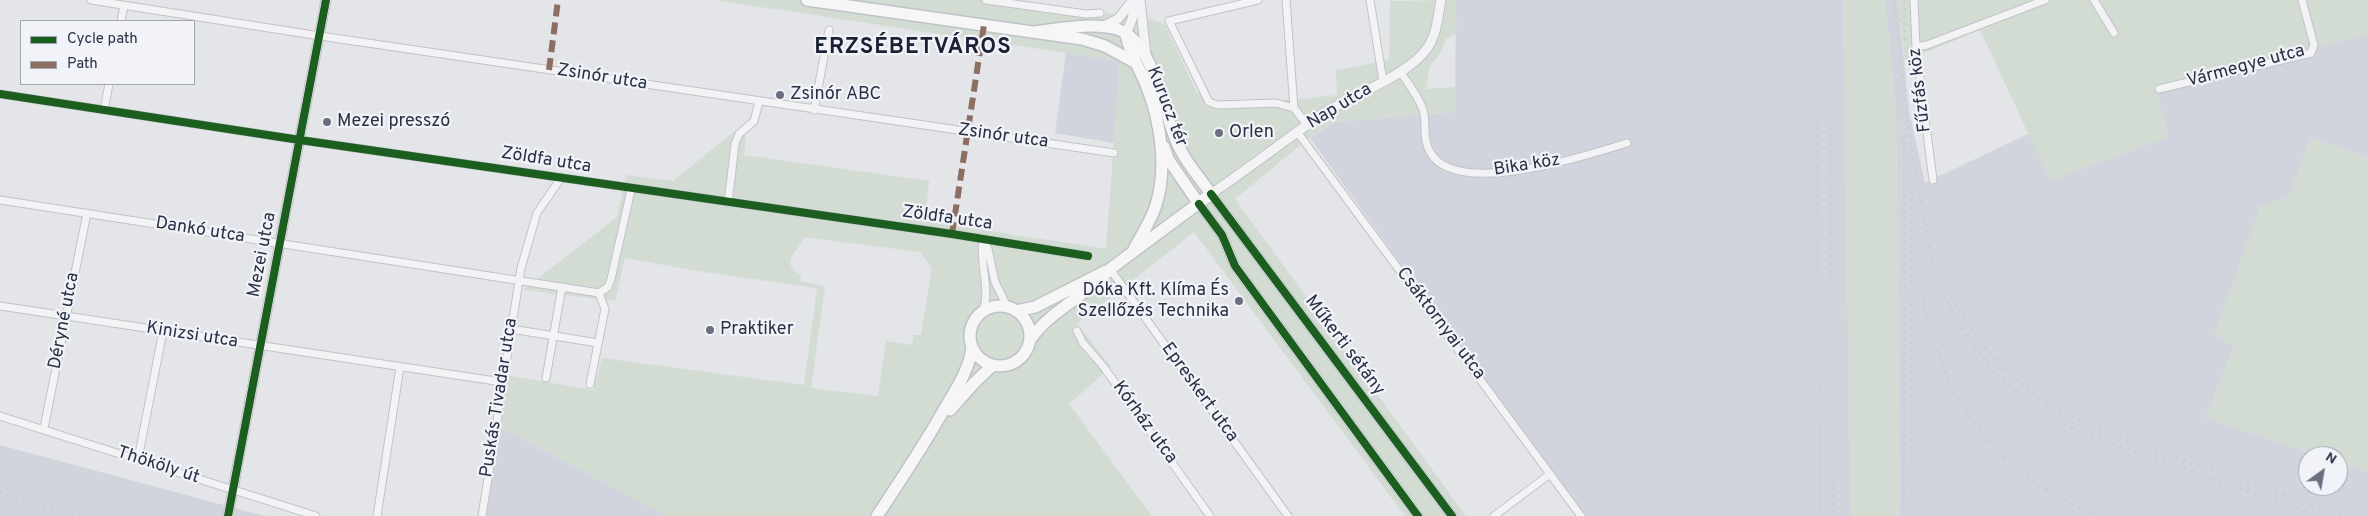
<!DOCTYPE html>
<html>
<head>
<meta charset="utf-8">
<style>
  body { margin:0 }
  #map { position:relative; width:2368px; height:516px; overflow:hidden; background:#e3e5e9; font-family:Overpass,sans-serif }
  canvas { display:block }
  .legend { position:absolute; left:20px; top:20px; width:175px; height:65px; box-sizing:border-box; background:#f1f3f8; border:1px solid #a1a5b0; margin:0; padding:6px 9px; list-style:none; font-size:15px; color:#283044 }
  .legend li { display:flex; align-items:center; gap:10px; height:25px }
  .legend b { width:25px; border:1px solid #a1a5b0 }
  .north { position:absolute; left:2298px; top:446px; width:50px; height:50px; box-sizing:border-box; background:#f1f3f8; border:1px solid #a1a5b0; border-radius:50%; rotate:32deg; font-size:14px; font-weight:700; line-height:20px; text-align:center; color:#283044 }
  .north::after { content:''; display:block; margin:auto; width:18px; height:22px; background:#696f7e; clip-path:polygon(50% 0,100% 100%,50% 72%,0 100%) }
</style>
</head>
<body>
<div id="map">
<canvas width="2368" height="516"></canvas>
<ul class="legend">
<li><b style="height:6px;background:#1b5e20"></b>Cycle path</li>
<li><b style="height:6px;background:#8d6e63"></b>Path</li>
</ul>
<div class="north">N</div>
</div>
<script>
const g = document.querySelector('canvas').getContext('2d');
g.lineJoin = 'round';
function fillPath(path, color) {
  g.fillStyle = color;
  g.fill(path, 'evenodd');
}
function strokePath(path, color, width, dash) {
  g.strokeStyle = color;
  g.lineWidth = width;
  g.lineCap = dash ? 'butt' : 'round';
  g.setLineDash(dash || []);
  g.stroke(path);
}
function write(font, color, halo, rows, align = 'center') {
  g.font = font + ' Overpass,sans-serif';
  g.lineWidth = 4.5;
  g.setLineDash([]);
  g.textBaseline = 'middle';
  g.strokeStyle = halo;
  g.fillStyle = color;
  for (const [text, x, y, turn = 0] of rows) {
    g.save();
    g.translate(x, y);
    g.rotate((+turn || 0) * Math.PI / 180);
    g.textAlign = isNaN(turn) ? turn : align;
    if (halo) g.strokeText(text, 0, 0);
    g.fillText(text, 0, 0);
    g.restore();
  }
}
const built = new Path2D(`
  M1456,0h387l8,516h-269l-272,-378 25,-16 120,-10z
  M1885,0h13l11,111 16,72 105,-50 21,47 117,-43 -13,-50 213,-53v123l-57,-19 -22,59 -75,138 20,11 -28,72 114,38h-12v30h30v-24l30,10v44h-468l-4,-402z
  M1066,53l54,8 -6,82 -59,-10z
  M501,428l167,88h-185z
  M0,445l253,68 14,3h-267z`);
const green = new Path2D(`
  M714,0h299l142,20 10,5 31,66 15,11 90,-3 36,-4 -1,-25 53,-10 1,-59 66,-1 1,33 -11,6 -6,15 -10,12 -4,23 30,-2 -1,25 -120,10 -26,16 -74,61 231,317h-61l-211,-284 -117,92 34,43 -42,37 83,112h-484l-167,-88 5,-53 87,15 9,-32 202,27 13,-97 -120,-17 -72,-13 -10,43 -92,-11 94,-73 9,-42 47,6 63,-51 10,4 -2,21 185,26 -4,40 181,28 14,-188zM804,237l116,15 12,16 -11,67h-7l-2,10 -26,-4 -8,55 -67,-8 14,-101 -25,-6 1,-6c-24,-13 0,-26 3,-38z
  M1843,0h42l11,114 4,402h-49z
  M1898,0h470v34l-213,53 13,50 -118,43 -70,-150 -75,31z
  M2311,138l57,19v315l-30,-10v-6h-18l-114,-38 28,-72 -20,-11 46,-129 29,-9z`);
const minor = new Path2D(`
  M91,0l229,36 794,117
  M986,0l100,14 14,-1
  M1258,0l-89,21 40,81 9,3 58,-2 18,5
  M1286,0l8,108 14,18
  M1370,0l13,81
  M1914,0l2,47 17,133
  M2094,0l20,33
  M121,21l3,-15
  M1916,47l11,-2 118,-45
  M1400,71c8,13 21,28 24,43 2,13 -1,26 6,38 26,47 158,3 197,-9
  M2159,89l152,-36 3,-8 -12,-45
  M0,94l300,46 652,94 136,22
  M104,110l5,-26
  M814,110l15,-80
  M1298,133l283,383
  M0,200l599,93 9,-6 3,-8 20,-89
  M728,203l7,-59 4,-10 15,-13 5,-19
  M983,239l5,10 7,33 13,26
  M1110,269l178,247
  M0,306l502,76
  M983,312c8,-24 -4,-48 0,-73
  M511,329l87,14
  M1077,331l6,12 20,23 107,150
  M546,378l16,-91
  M590,384l15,-75 -6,-16
  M0,416l316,100
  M44,428l43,-215
  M138,459l25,-128
  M377,516l23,-149
  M482,516l39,-248 16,-55 24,-35
  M1494,516l56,-42`);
const tertiary = new Path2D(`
  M1140,0l6,56
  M1441,0c-3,16 -4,33 -13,47 -20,30 -79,49 -109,69 -36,26 -71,53 -108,78l241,322
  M1102,27l16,-8 15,-19
  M1126,34l6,-15 4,-19
  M1199,204l23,31 13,31 183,250
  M228,516l98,-516`);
const primary = new Path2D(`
  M807,0l275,39 23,7 31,17
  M1126,34c3,19 14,35 21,53 14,36 21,84 8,121 -5,14 -14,28 -21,41
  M1164,147l4,12 31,45
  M970 336a30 30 0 1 1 60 0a30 30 0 1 1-60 0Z
  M1016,311l19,-4 71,-36
  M1030,340c20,-30 56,-43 80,-71l101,-75c-10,-15 -24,-30 -32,-47 -16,-32 -24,-106 -62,-118 -26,-7 -58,0 -84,3
  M950,410l25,-28 18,-17
  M877,516c24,-36 47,-71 68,-108 11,-19 24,-38 27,-60`);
const rail = new Path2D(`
  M1816,0l4,516
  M1829,0l4,516
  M1894,0l15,131 22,126 8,28 19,38 32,46 37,33 50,29 242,85
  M1904,0l1,42
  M1904,135v381
  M1918,270v45
  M1911,284l1,-98
  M1923,299c20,105 77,178 177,217
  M1955,303c60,103 129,122 234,159 52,18 105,36 157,54
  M1911,304l2,212
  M0,492l80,24`);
const quiet = new Path2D(`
  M549,70l9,-70
  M952,234l32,-209`);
const cycleway = new Path2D(`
  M0,94l300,46 652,94 136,22
  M1211,194l241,322
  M1199,204l23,31 13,31 183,250
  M228,516l98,-516`);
const markers = [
  [780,95,5,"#696f7e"],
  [327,122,5,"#696f7e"],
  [1219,133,5,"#696f7e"],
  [1239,301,5,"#696f7e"],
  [710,330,5,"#696f7e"]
];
const streetNames = [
  ["Vármegye utca",2246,67,-15],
  ["Zsinór utca",602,78,9],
  ["Fűzfás köz",1921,90,-97],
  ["Kurucz tér",1166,107,69],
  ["Nap utca",1340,107,-31],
  ["Zsinór utca",1003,137,8],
  ["Zöldfa utca",546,161,9],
  ["Bika köz",1527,166,-9],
  ["Zöldfa utca",947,219,8],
  ["Dankó utca",200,231,9],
  ["Mezei utca",263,255,-79],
  ["Déryné utca",65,321,-79],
  ["Csáktornyai utca",1440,324,53],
  ["Kinizsi utca",192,336,9],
  ["Műkerti sétány",1344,346,53],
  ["Epreskert utca",1199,393,54],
  ["Puskás Tivadar utca",500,398,-81],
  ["Kórház utca",1144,423,54],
  ["Thököly út",158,466,18]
];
const poiNames = [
  ["Zsinór ABC",790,95],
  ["Mezei presszó",337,122],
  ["Orlen",1229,133],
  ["Dóka Kft. Klíma És",1229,291,"right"],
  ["Szellőzés Technika",1229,312,"right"],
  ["Praktiker",720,330]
];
const districtNames = [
  ["ERZSÉBETVÁROS",913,49]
];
fillPath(built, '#d1d4dc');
fillPath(green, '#d2dcd3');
strokePath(minor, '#c1c3c7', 9);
strokePath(tertiary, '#c1c3c7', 11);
strokePath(primary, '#bfc2c6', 14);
strokePath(minor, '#f3f3f5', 7);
strokePath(tertiary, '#f3f3f5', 9);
strokePath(primary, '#f6f6f7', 11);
strokePath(rail, '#cccdd0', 2.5, [2.5, 5]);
strokePath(quiet, '#8d6e63', 6, [12, 6]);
strokePath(cycleway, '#1b5e20', 8);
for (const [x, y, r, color] of markers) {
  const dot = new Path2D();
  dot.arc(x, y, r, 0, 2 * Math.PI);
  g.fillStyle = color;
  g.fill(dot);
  strokePath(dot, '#f1f3f8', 2);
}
write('18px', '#283044', '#f1f3f8', streetNames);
write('18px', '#283044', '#f1f3f8', poiNames, 'left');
g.letterSpacing = '1px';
write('bold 22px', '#1a2135', '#f1f3f8', districtNames);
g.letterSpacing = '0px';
</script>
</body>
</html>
